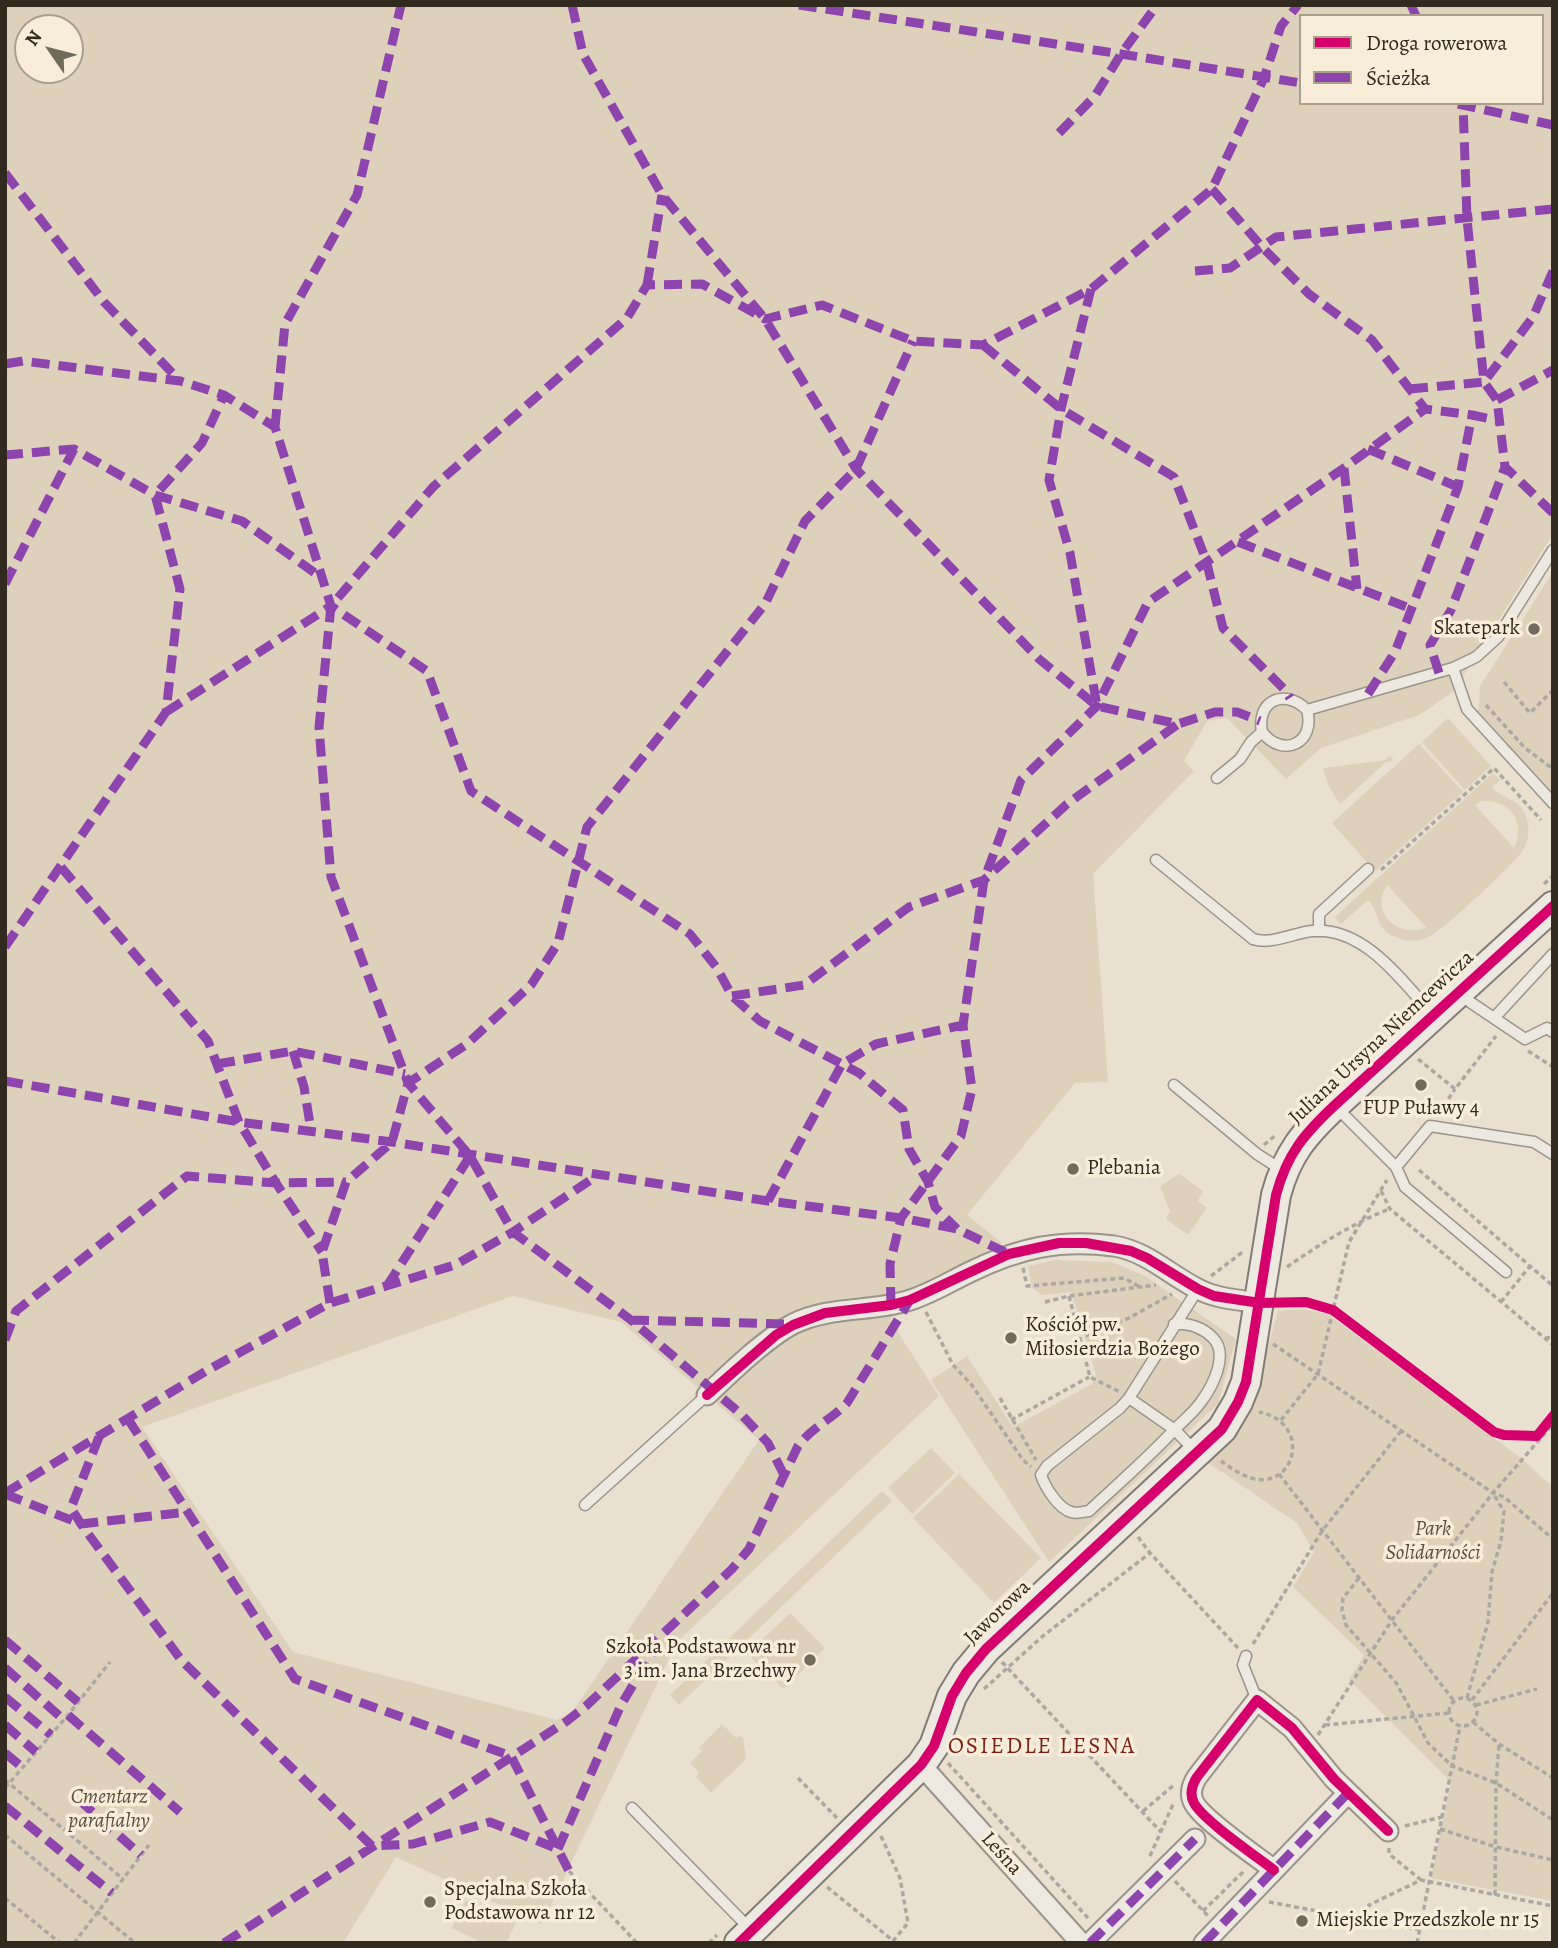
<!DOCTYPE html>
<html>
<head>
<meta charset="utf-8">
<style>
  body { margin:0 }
  #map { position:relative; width:1558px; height:1948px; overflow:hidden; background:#eae0d0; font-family:Alegreya,serif }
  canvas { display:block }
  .frame { position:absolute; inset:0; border:7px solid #322a1f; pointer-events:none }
  .legend { position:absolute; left:1299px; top:14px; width:245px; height:91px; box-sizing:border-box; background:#f8edd9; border:2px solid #a99f8f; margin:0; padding:9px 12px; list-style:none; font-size:21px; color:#322a1f }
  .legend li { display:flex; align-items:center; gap:14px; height:35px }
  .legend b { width:35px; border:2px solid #a99f8f }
  .north { position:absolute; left:14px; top:14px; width:70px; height:70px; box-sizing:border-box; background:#f8edd9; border:2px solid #a99f8f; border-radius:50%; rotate:305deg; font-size:19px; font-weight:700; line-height:28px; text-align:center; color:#322a1f }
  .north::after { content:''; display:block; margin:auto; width:24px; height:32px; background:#726a5d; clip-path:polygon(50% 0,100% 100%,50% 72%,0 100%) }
</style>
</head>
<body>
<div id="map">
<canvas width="1558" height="1948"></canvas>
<div class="frame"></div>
<ul class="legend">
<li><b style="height:9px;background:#d6006c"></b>Droga rowerowa</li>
<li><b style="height:9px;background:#8e44ad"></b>Ścieżka</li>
</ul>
<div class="north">N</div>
</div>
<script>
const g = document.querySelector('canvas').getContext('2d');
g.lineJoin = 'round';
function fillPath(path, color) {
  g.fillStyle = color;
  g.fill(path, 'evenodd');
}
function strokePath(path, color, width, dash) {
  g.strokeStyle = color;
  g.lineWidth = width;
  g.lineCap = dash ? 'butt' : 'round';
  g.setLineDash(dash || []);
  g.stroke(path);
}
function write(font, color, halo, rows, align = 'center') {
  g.font = font + ' Alegreya,serif';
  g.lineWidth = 7;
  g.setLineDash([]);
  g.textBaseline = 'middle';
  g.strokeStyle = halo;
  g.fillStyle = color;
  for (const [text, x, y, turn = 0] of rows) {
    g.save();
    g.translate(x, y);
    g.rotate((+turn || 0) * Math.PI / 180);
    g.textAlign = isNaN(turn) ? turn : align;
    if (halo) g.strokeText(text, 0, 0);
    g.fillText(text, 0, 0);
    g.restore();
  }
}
const green = new Path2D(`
  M5,5h1548v529l-100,158 -34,23 -98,33 -35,31 -59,-61 -20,3 -23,40 10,10 -101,103 15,208 -33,1 -108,132 35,28 -92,47 -20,30 49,76 -262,246 -135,282 -146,-67 -53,86h-338zM1301,16h241v87h-241zM28,28h42v42h-42zM513,1296l108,26 138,118 -187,272 -15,8 -264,-68 -151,-225z
  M1553,572v222h-1l-77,-83 4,-3 1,-22z
  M1448,718l43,48 -26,24 -43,-48z
  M1419,744l44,48 -88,79 -43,-48z
  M1388,756l4,1 1,4 -7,1 -46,42 -11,-17 -6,-19 63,-8z
  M1493,773l7,7 -8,7c13,15 31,10 36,37 1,9 0,18 -5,26 -8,14 -76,76 -91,85 -9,6 -21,7 -31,4 -27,-7 -20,-26 -33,-39l-27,24 -6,-7zM1482,801c27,-2 45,21 32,47l-39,-43zM1387,885l39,42v1c-29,11 -57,-17 -39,-43z
  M1179,1174l24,17 -5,10 9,7 -19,27 -22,-16 4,-8 -10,-25z
  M1055,1260l57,2 33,14 91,63 -18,65 -169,158 -118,-182 36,-24 46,71 79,-43 4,-9 -25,-83 -29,3 -10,-7 -4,-22z
  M1300,1309l28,5 190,142 35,31v414l-122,-23 20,-96 -102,-102 15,-25 -71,-68 21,-35 -17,-29 -90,-61 35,-37 10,-19 26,-95z
  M931,1448l24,25 -43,41 -24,-26z
  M959,1474l82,84 -47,45 -81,-85z
  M882,1491l10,10 -213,204 -9,-10z
  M790,1613l35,35 -42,41 -36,-35z
  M722,1724l14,14 4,-3 3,3 3,21 -35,34 -15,-16 3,-4 -9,-10 12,-12 -3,-3z
  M466,1900l50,23 -10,20h-23l-31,-15z`);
const path = new Path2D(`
  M1504,682l26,31 23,-23
  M1486,705l39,43 28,21
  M1381,870l113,-102 47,52
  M1544,884l9,-8
  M1528,1051l25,16
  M1418,1059l37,30 41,-53
  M1439,1113l16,-24
  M1264,1145l13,-11
  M1419,1170l134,116
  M1381,1191l9,18 163,136
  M1287,1267c33,-23 65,-43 102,-58
  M1023,1268l4,18 97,-8 16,9
  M1211,1276l33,-25
  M1069,1296l21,81 30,15
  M1045,1302l24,-6 87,-11
  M1501,1302l29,-36
  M926,1312l27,53 18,19 52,76 8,7
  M1086,1336l43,-18 43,-24
  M1545,1338l8,-1
  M1273,1344l220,149 11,4 49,42
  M1000,1398l36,62
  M1011,1420l78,-43
  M1281,1420l37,-46 31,-132 38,-62
  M1221,1461c10,7 21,15 34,18 42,8 56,-57 4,-67
  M1279,1474l175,227
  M1138,1537l12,16 88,95
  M1359,1578l-16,20 -1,12 4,15 51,59 31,59 24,23 44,17 57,37
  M1253,1644l69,-113 79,-100
  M1002,1662l159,170
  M984,1689l59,-53 107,-83
  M1449 1712a14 14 0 1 1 28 0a14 14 0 1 1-28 0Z
  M1467,1698l21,-76 4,-50 9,-31 3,-30 -10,-16
  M1472,1700l81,-107
  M1476,1705l61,-16
  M1473,1722l26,22 54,34
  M1325,1725l124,-12
  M1318,1735l74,-115 101,-127 60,-69
  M948,1763l140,155
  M798,1778l39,40
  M5,1780l118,99
  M5,1788l63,-73 42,-53
  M1143,1811l31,-26
  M1405,1826l37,-9
  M1440,1829l56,18 57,13
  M5,1835l130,108
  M881,1836l19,42 8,45 -15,18
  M1389,1848v6l32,26
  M1150,1856l24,-54
  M569,1871l68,72
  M1175,1881l33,35
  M827,1887l69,56
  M1495,1895l1,-112 3,-39
  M5,1898l55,45
  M1269,1902l96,18 4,-15 52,-25 132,26
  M1203,1911l41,-40
  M1365,1920l55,10
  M74,1943l75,-98
  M709,1943l8,-8
  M1417,1943l43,-217`);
const lane = new Path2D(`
  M1453,668l14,41 86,94
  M1262,732c21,27 54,11 45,-22
  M1217,778l23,-19 11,-17 11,-10c-6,-32 23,-44 45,-22l146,-42 23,-11 22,-20 55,-87
  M1156,860l97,79c19,6 40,-6 59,-8 52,-5 90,50 121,84
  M1319,931v-17l49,-45
  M1462,994l8,8 55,37 22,-11 6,4
  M1494,1018l59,-64
  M1174,1085l83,69 25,16
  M1337,1108l59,59 9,20 101,85
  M1396,1167l34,-41 104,16 19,12
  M1174,1324c16,-1 28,3 39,14 16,16 0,48 -12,64 -7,10 -17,18 -26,27 -27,29 -57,55 -86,82 -6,1 -12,3 -18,1 -13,-4 -26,-25 -30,-37l6,-9 73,-58 9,-10 69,-109
  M1129,1398l46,32 21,22
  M585,1505l122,-110
  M1246,1656l-3,9 14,35
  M632,1808l119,122`);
const street = new Path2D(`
  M707,1395c23,-22 58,-56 86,-71 36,-18 77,-12 114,-23 22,-6 42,-19 63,-29 49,-24 89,-33 144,-26 32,5 56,29 84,43 19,10 42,11 62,14
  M921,1765l160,178
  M1274,1870c-18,-14 -71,-50 -80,-67 -5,-9 -2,-18 3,-26l60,-77 35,28 42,51 54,52
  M1090,1943l105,-104
  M1204,1943l144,-150`);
const secondary = new Path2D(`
  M739,1943l182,-178 13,-19 18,-50 14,-23 20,-24 236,-220 16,-27 8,-20 30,-187c11,-41 28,-61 59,-90l218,-199`);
const quiet = new Path2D(`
  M572,5l11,49 79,141 103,124 91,150 183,190 58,47 81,18 37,-12h22l23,9
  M799,5l322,49 180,29
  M1411,5l5,11
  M1458,104l95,21
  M1059,133l36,-37 26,-42 36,-49
  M5,173l99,129 76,79
  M1212,189l50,58 47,47 63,46 53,69 47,6
  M1195,271l35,-3 46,-31 277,-28
  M1553,271l-20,46 -49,65 13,18 8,67 48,46
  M647,285l15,-90
  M1091,289l-30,120 -12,71 21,73 27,153
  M983,345l78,64 113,68 32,83 17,68 62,62 5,8
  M5,364l18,-3 157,20 44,14 51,32 56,179 96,65 44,120 219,143 27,34 15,28 28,25 99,52 44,37 6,39 19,33 7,25 22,22
  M1410,389l74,-7 -17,-163 -4,-116
  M1497,400l56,-30
  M275,427l10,-103 72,-129 44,-190
  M1368,449l90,38
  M5,455l69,-6 81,46 87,26 80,57
  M1344,468l13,121
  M1238,542l174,67
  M5,584l69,-135
  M1439,673l-9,-28 21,-35 54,-143
  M1368,694l27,-42 63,-165 14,-72 28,6
  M166,712l165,-106
  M61,867l147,174 31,81 37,61 46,69
  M5,947l161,-235 14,-123 -25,-94 47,-52 22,-48
  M732,996l72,-11 105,-78 75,-27 83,-76 111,-80
  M293,1051l11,36 7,43
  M217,1064l76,-13 112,23
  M5,1081l234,41 153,20 376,59 133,17 56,11 52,25
  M768,1201l74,-137 34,-20 87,-19
  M387,1286l83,-130
  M330,1303l-8,-51 24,-70 46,-40 16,-59 59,-39 64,-59 27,-42 29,-116 178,-223 40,-83 51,-52 57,-128
  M891,1305l-1,-41 11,-46 60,-82 11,-47 -9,-64 21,-145 37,-100 76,-74 51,-104 196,-134 81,-59
  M631,1320l157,4
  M5,1340l11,-29 171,-135 89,7 70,-1
  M128,1419l167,260 216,77 58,115
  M99,1437l-28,71 10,16 101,137 190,185 41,-2 77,-22 68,27
  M784,1475l-16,-32 -26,-28 -111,-95 -118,-88 -43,-76 -62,-73 -77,-206 -12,-150 12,-121 102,-119 194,-169 20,-33 55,-1 63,35 57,-14 91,36 70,4 108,-56 121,-100 52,-111 17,-52 17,-21
  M5,1493l201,-122 124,-68 125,-38 58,-33 85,-57
  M5,1494l76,30 107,-12
  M5,1640l73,62
  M5,1668l59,52
  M5,1697l46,38
  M68,1715l112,97
  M5,1725l31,27
  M5,1753l18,15
  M79,1800l62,55
  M5,1806l107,87
  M558,1849l63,-144 36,-60
  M224,1943l343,-222 19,-15 146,-137 17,-20 49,-103c13,-18 34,-27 49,-43l63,-103
  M1090,1943l105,-104
  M1204,1943l144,-150`);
const cycleway = new Path2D(`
  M707,1395l69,-60 17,-10 32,-12 66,-8 19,-5 99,-46 50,-11h27l45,8 16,7 51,31 16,7 46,7 46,-1 27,8 161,122 10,3 33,1 16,-20
  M1274,1870c-18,-14 -71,-50 -80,-67 -5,-9 -2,-18 3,-26l60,-77 35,28 42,51 54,52
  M739,1943l182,-178 13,-19 18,-50 14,-23 20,-24 236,-220 16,-27 8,-20 30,-187c11,-41 28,-61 59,-90l218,-199`);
const markers = [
  [1534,629,7,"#726a5d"],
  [1421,1085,7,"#726a5d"],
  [1073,1169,7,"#726a5d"],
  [1011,1338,7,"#726a5d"],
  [810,1660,7,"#726a5d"],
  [430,1902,7,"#726a5d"],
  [1302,1921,7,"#726a5d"]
];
const poiNames = [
  ["Skatepark",1520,629,"right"],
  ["FUP Puławy 4",1421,1109,"center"],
  ["Plebania",1087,1169],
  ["Kościół pw.",1025,1326],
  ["Miłosierdzia Bożego",1025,1350],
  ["Szkoła Podstawowa nr",796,1648,"right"],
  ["3 im. Jana Brzechwy",796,1672,"right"],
  ["Specjalna Szkoła",444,1890],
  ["Podstawowa nr 12",444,1914],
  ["Miejskie Przedszkole nr 15",1316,1921]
];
const streetNames = [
  ["Juliana Ursyna Niemcewicza",1382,1038,-43],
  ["Jaworowa",998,1613,-44],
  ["Leśna",1001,1854,48]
];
const parkNames = [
  ["Park",1433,1530],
  ["Solidarności",1433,1554],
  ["Cmentarz",109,1798],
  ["parafialny",109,1822]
];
const neighbourhoodNames = [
  ["OSIEDLE LESNA",1042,1747]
];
fillPath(green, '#ddd1bb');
strokePath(lane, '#9b948a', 13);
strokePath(street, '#9b948a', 23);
strokePath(secondary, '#827b72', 32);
strokePath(path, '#aca7a0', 3.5, [5, 3.5]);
strokePath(lane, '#ede8e0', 10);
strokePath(street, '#ede8e0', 19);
strokePath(secondary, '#ede8e0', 28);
strokePath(quiet, '#8e44ad', 9, [18, 9]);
strokePath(cycleway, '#d6006c', 10);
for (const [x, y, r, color] of markers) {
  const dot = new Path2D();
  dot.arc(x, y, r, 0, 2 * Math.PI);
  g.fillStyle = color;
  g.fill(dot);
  strokePath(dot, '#f8edd9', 2.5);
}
write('21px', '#322a1f', '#f8edd9', poiNames, 'left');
write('21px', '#322a1f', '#f8edd9', streetNames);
write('italic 21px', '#5a5042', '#f8edd9', parkNames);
g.letterSpacing = '2px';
write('23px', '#7a1f14', '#f8edd9', neighbourhoodNames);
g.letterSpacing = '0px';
</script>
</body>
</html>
